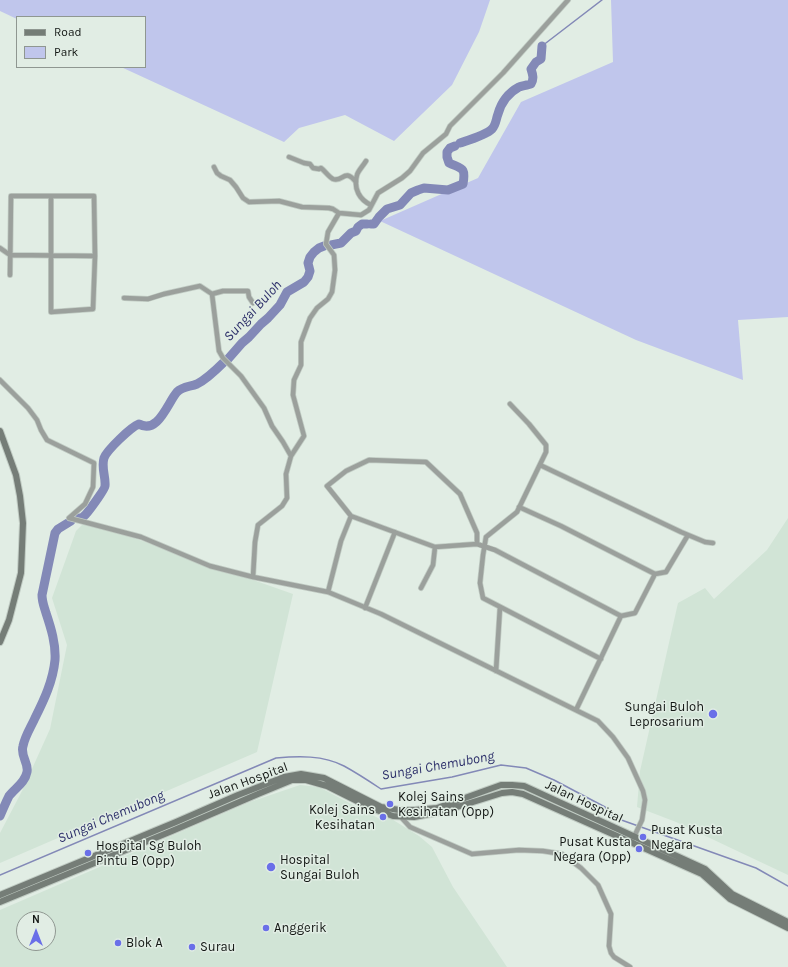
<!DOCTYPE html>
<html>
<head>
<meta charset="utf-8">
<style>
  body { margin:0 }
  #map { position:relative; width:788px; height:967px; overflow:hidden; background:#e1ede4; font-family:Karla,sans-serif }
  canvas { display:block }
  .legend { position:absolute; left:16px; top:16px; width:130px; height:52px; box-sizing:border-box; background:#e1ede4; border:1px solid #8f9791; margin:0; padding:5px 7px; list-style:none; font-size:12px; color:#131714 }
  .legend li { display:flex; align-items:center; gap:8px; height:20px }
  .legend b { width:20px; border:1px solid #8f9791 }
  .north { position:absolute; left:16px; top:911px; width:40px; height:40px; box-sizing:border-box; background:#e1ede4; border:1px solid #8f9791; border-radius:50%; rotate:0deg; font-size:11px; font-weight:700; line-height:16px; text-align:center; color:#131714 }
  .north::after { content:''; display:block; margin:auto; width:14px; height:18px; background:#6a6fe8; clip-path:polygon(50% 0,100% 100%,50% 72%,0 100%) }
</style>
</head>
<body>
<div id="map">
<canvas width="788" height="967"></canvas>
<ul class="legend">
<li><b style="height:5px;background:#757d77"></b>Road</li>
<li><b style="height:11px;background:#c0c6ec"></b>Park</li>
</ul>
<div class="north">N</div>
</div>
<script>
const g = document.querySelector('canvas').getContext('2d');
g.lineJoin = 'round';
function fillPath(path, color) {
  g.fillStyle = color;
  g.fill(path, 'evenodd');
}
function strokePath(path, color, width, dash) {
  g.strokeStyle = color;
  g.lineWidth = width;
  g.lineCap = dash ? 'butt' : 'round';
  g.setLineDash(dash || []);
  g.stroke(path);
}
function write(font, color, halo, rows, align = 'center') {
  g.font = font + ' Karla,sans-serif';
  g.lineWidth = 3;
  g.setLineDash([]);
  g.textBaseline = 'middle';
  g.strokeStyle = halo;
  g.fillStyle = color;
  for (const [text, x, y, turn = 0] of rows) {
    g.save();
    g.translate(x, y);
    g.rotate((+turn || 0) * Math.PI / 180);
    g.textAlign = isNaN(turn) ? turn : align;
    if (halo) g.strokeText(text, 0, 0);
    g.fillText(text, 0, 0);
    g.restore();
  }
}
const built = new Path2D(`
  M788,518v357l-112,-53 -39,-15 3,-36 38,-168 27,-15 9,11 53,-49z
  M84,523l27,7 182,64 -36,158 -257,111v-30l22,-42 28,-62 17,-84 -15,-47 24,-67z
  M300,785l19,2 59,31h12l29,18 13,11 21,40 54,80h-507v-57l250,-108zM24,919h24v24h-24z`);
const green = new Path2D(`
  M0,0h490l-11,32 -27,53 -58,56 -49,-26 -46,13 -15,14 -163,-75h24v-50h-128v2l-17,-8z
  M611,0h177v317l-50,3 5,60 -107,-40 -256,-119 98,-43 43,-76 92,-40z`);
const stream = new Path2D(`
  M542,46l60,-46
  M0,875l276,-117c22,-2 47,-3 68,8 13,7 25,15 37,23l71,-12 49,-12 25,3 28,12 51,27 8,10 143,51 32,18`);
const river = new Path2D(`
  M460,143c9,-3 26,-8 32,-14 4,-4 4,-10 6,-15 3,-11 10,-21 21,-27 3,-1 8,-2 12,-3 3,-5 2,-9 0,-15l5,-7 5,-3 1,-13
  M371,224h3l5,-7 8,-8 13,-4 11,-12 7,-3 6,-2 24,2 15,-6c3,-17 -1,-15 -14,-21l-2,-6v-5l3,-4 5,-2
  M331,245l10,-2 10,-10 5,-2 2,-4 4,-3h5
  M228,359l14,-16 7,-6 12,-13 7,-6 12,-13 7,-13 17,-10 4,-5 2,-6 -2,-8 2,-6 4,-5 5,-4 5,-2
  M78,518c3,0 4,0 6,-2 3,-2 21,-27 21,-30 1,-9 -4,-18 -1,-28 3,-8 27,-31 35,-34 19,11 29,-22 38,-32 6,-6 13,-5 20,-8 10,-5 19,-14 27,-22
  M0,816c3,-7 6,-14 9,-20 6,-8 16,-13 18,-24 2,-9 -7,-16 -4,-26 2,-10 8,-19 12,-28 9,-18 18,-37 20,-58 1,-16 -4,-32 -9,-47 -2,-7 -4,-11 -4,-18l13,-62 3,-4 13,-8`);
const street = new Path2D(`
  M289,157l15,6 6,1 3,4 6,1 2,-1c4,3 8,9 12,11 10,4 11,-12 23,3
  M366,161c-3,5 -8,10 -9,14 -4,14 3,25 14,30
  M214,167l3,6 4,3 9,4 6,7 7,11 6,4 30,-1 23,6 27,1 4,1 6,4
  M0,248l10,7 85,1
  M10,275l1,-79h83l1,60 -2,53 -42,3v-116
  M212,294l11,-3h25l1,6 4,6
  M124,298l24,1 16,-5 36,-8 12,8 7,57 4,7 18,18 23,32 8,18 11,16 8,14
  M0,380l28,28 9,12 4,10 6,10 47,23 -1,24 -8,17 -16,14
  M510,404l19,20 17,21v7l-29,60 -31,25 -3,18 -3,28 3,15 118,61
  M540,465l141,67 24,10 8,1
  M519,507l42,19 94,48
  M69,518l72,19 69,29 43,11 75,15 53,22 217,107 15,16 15,21 15,33 2,9 -3,20 -9,19
  M477,544v-11l-17,-39 -34,-32 -57,-2 -23,11 -19,15 24,30 84,31 42,-3 18,6 126,66
  M253,577l2,-35 3,-17 24,-19 5,-8 -1,-24 5,-18 13,-20 -11,-41 1,-15 7,-15v-23l9,-24 7,-10 11,-9 4,-7 3,-22 -1,-15 -8,-11 2,-12 11,-19 22,2 8,-5 9,-17 24,-15 8,-7 13,-18 23,-19 4,-8 53,-53 65,-73
  M421,588l12,-23 2,-18
  M328,592l13,-51 10,-25
  M365,608l30,-76
  M496,671l4,-64
  M576,710l45,-94 14,-3 20,-39 11,-2 22,-37
  M400,816l10,11 62,27 47,-4 24,1 19,3 19,14 17,17 13,29 -2,32 2,7 3,4 16,10`);
const secondary = new Path2D(`
  M0,431l16,44 4,21 3,27 -2,50 -12,47 -9,22
  M0,895l176,-73 62,-27 46,-18 17,-3 23,4 57,29 18,3h16l22,-2 64,-23h11l12,1 181,83 27,25 56,28
  M0,902l172,-71 86,-37 34,-14h14l21,6 44,22 22,8 21,1 27,-5 61,-19 10,-1 11,2 179,80 28,25 58,29`);
const markers = [
  [713,714,5,"#6a6fe8"],
  [390,804,4,"#6a6fe8"],
  [383,817,4,"#6a6fe8"],
  [643,837,4,"#6a6fe8"],
  [639,849,4,"#6a6fe8"],
  [88,853,4,"#6a6fe8"],
  [271,867,5,"#6a6fe8"],
  [266,928,4,"#6a6fe8"],
  [118,943,4,"#6a6fe8"],
  [192,947,4,"#6a6fe8"]
];
const poiNames = [
  ["Sungai Buloh",704,707,"right"],
  ["Leprosarium",704,722,"right"],
  ["Kolej Sains",398,797],
  ["Kesihatan (Opp)",398,812],
  ["Kolej Sains",375,810,"right"],
  ["Kesihatan",375,825,"right"],
  ["Pusat Kusta",651,830],
  ["Negara",651,845],
  ["Pusat Kusta",631,842,"right"],
  ["Negara (Opp)",631,857,"right"],
  ["Hospital Sg Buloh",96,846],
  ["Pintu B (Opp)",96,861],
  ["Hospital",280,860],
  ["Sungai Buloh",280,875],
  ["Anggerik",274,928],
  ["Blok A",126,943],
  ["Surau",200,947]
];
const streetNames = [
  ["Jalan Hospital",248,781,-20],
  ["Jalan Hospital",584,802,25]
];
const waterNames = [
  ["Sungai Buloh",253,311,-47],
  ["Sungai Chemubong",438,766,-10],
  ["Sungai Chemubong",111,817,-23]
];
fillPath(built, '#d1e4d6');
fillPath(green, '#c0c6ec');
strokePath(stream, '#8389b7', 1.5);
strokePath(river, '#8389b7', 9);
strokePath(street, '#c0cbc3', 6);
strokePath(secondary, '#c0cbc3', 8);
strokePath(street, '#9ba09c', 4.5);
strokePath(secondary, '#757d77', 6);
for (const [x, y, r, color] of markers) {
  const dot = new Path2D();
  dot.arc(x, y, r, 0, 2 * Math.PI);
  g.fillStyle = color;
  g.fill(dot);
  strokePath(dot, '#e1ede4', 1.5);
}
write('13px', '#131714', '#e1ede4', poiNames, 'left');
write('13px', '#131714', '#e1ede4', streetNames);
write('italic 14px', '#2e316b', '#e1ede4', waterNames);
</script>
</body>
</html>
